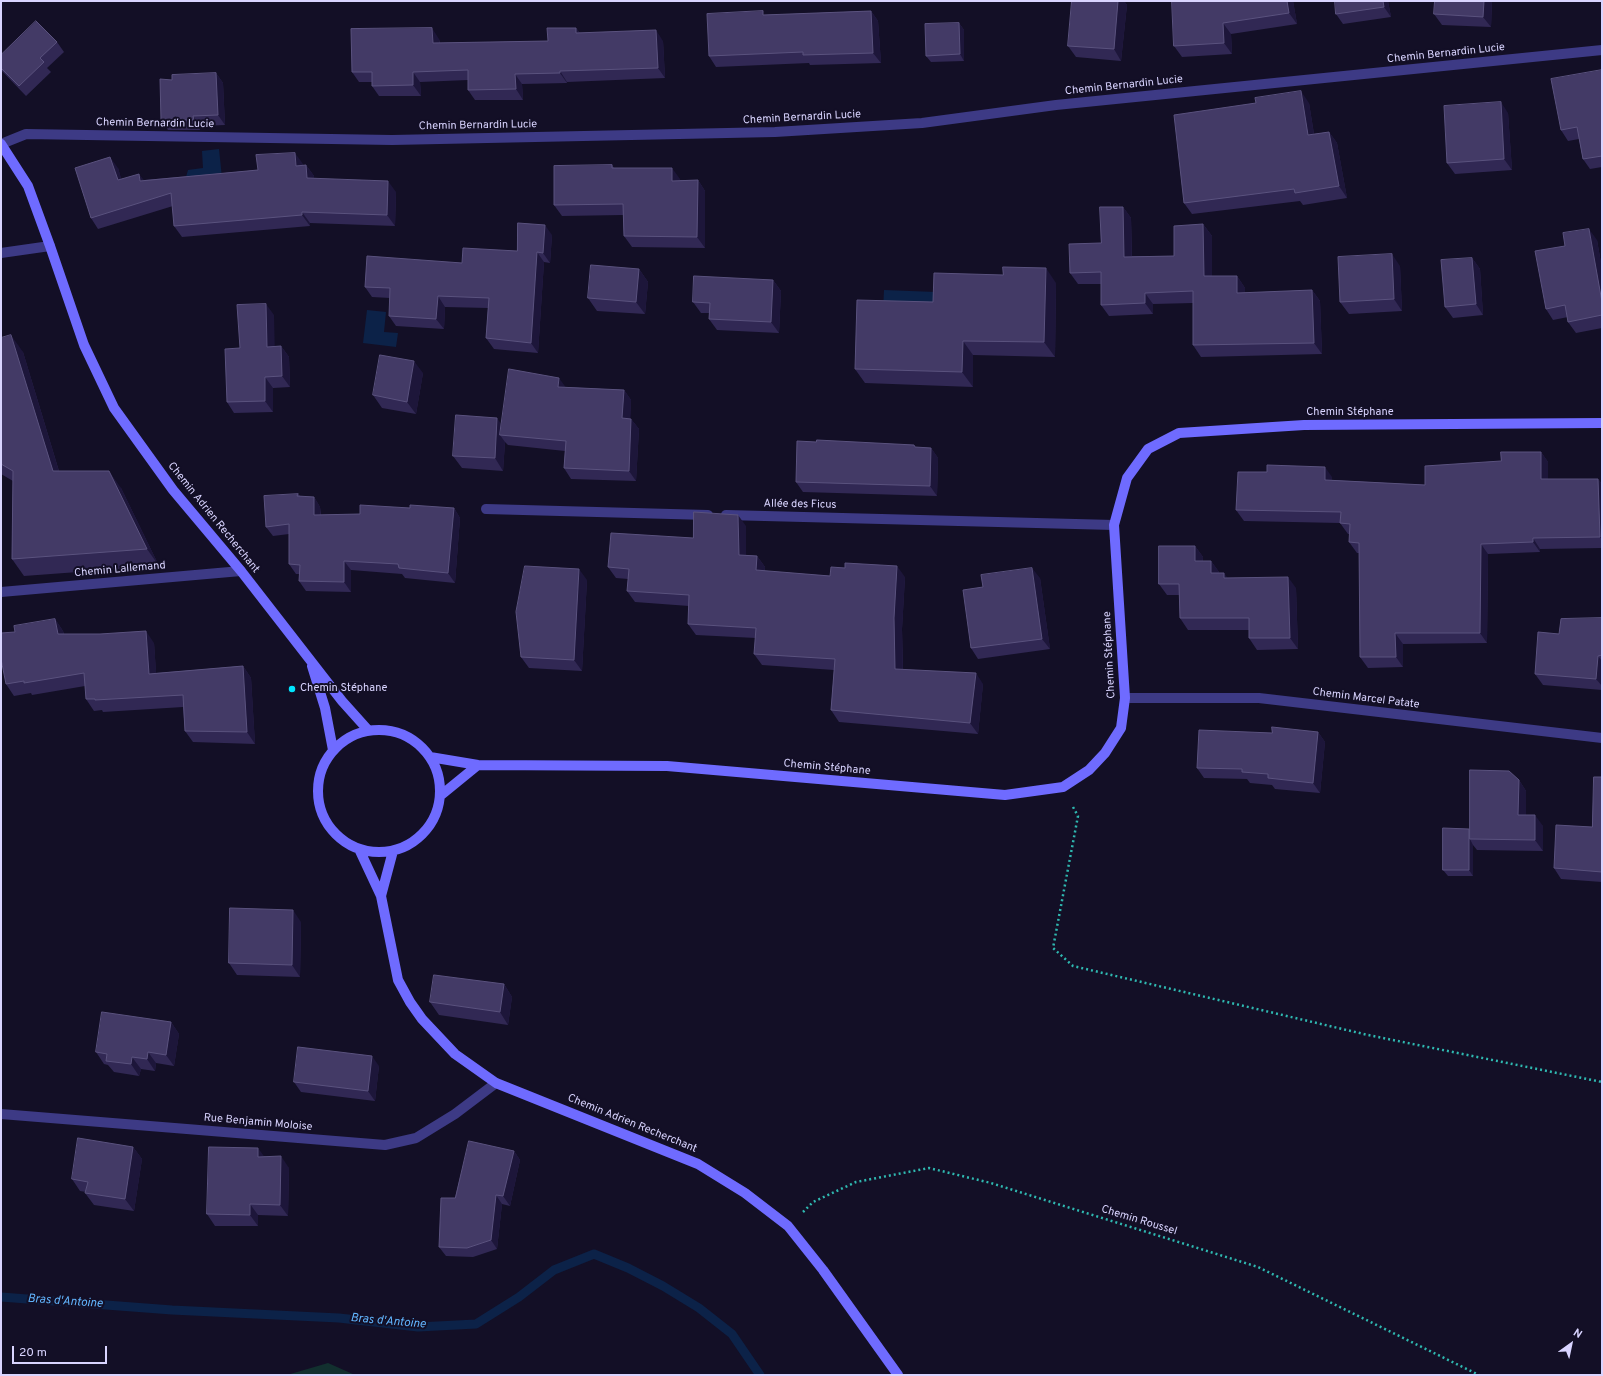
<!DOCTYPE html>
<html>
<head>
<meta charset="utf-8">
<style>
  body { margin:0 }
  #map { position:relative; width:1603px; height:1376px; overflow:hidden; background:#130f26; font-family:Overpass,sans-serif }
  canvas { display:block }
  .frame { position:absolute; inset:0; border:2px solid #d9d4ff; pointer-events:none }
  .north { position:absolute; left:1551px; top:1324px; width:40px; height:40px; -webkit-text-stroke:3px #130f26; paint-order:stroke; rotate:33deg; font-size:11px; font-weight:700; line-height:16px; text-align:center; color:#d9d4ff }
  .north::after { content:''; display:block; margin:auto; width:14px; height:18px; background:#d9d4ff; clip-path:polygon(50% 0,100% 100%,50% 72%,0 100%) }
  .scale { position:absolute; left:12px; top:1346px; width:95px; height:18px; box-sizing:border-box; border:2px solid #d9d4ff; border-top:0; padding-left:5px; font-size:12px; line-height:14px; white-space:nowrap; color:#d9d4ff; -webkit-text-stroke:3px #130f26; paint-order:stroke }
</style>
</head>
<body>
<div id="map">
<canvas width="1603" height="1376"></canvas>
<div class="frame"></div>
<div class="north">N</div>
<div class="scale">20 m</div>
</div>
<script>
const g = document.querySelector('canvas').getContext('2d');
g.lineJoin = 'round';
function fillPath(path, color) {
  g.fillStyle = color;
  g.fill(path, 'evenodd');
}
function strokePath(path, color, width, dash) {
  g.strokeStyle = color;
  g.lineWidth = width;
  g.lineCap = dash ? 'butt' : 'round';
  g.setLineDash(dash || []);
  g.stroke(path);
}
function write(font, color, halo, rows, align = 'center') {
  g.font = font + ' Overpass,sans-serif';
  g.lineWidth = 4;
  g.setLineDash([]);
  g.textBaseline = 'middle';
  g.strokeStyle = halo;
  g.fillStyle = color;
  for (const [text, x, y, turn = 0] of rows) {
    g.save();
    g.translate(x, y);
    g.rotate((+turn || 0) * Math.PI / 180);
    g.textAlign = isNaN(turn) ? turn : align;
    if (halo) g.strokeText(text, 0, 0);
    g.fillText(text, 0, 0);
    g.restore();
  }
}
const green = new Path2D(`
  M328,1363l27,12h-68z`);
const water = new Path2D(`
  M219,149l3,29 -36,-1 2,-7 15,-2 -1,-17z
  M884,290l52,2v20l-53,-1z
  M367,310l19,2 -2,20 14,1 -2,14 -33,-4z`);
const stream = new Path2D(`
  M1,1297l171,13 167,8 79,9 58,-3 43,-27 35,-27 40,-16 34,14 35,18 36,22 33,26 28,41`);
const path = new Path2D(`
  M1073,807l5,9 -25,132 20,18 295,69 234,47
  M803,1212l10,-10 43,-20 73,-14 62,15 267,84 221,108`);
const minor = new Path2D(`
  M1,144l25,-10 366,6 383,-8 147,-9 134,-18 546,-55
  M1,253l49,-7
  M486,509l222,6
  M726,515l388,10
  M1,592l240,-21
  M1125,698h134l343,40
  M1,1114l384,31 31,-7 39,-24 41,-31`);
const secondary = new Path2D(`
  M1,144l27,42 22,60 34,99 30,63 59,82 68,81 101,130 26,29
  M312,666l13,42 8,42
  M318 791a61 61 0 1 1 122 0a61 61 0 1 1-122 0Z
  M430,757l48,8 189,1 338,29 58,-8 26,-17 16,-17 16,-25 4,-30 -11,-173 13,-47 21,-29 31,-16 125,-8 298,-2
  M440,796l38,-31
  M359,849l22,47 17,84 12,22 12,17 33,35 41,29 202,81 47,29 43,33 35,44 75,105
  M381,896l12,-45`);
const wall = new Path2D(`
  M1072,1h52l3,4 -6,56 -45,-4 -8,-11z
  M1172,1h121l4,23 -66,10 1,20 -50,3 -8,-11z
  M1388,1l3,16 -48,7 -7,-10z
  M1435,1h57l-1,26 -49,-2 -8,-11z
  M871,11l7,10 3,42 -71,2 -1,-2 -93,4 -7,-11 56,-41z
  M959,23l5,7v31l-33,1 -5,-6z
  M576,28l4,5 83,8 2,37 -98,4v1l-45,1 1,16h-48l-7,-10v-10l-48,2 1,14h-42l-7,-10v-4h-13l-7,-10 87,-33 1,4 108,-2z
  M57,42l7,10 -17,16 4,4 -25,24 -25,-26v-15z
  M1602,70v97l-12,2 -7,-10 -4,-20 -11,2 -7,-11z
  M216,73l7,10 2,42 -25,1v4h-32l-7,-10 11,-40z
  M1309,103l5,31 15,-2 8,11 10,55 -44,7 -3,-4 -108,13 -8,-11z
  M1508,113l4,57 -57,4 -8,-11z
  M303,164v1h3l8,11v2l82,14 -1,34 -85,-3v3l-128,11 -8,-11 -1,-20 -75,23 -7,-11 27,-50 3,11 23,1 114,-10z
  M612,165l2,3 66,11v1h18l7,11v57l-73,-1 -8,-11 -1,-21 -61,1 -8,-11z
  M1123,207l8,11 1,38h42l29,-32 9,12v40h25l8,12v5l67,-3 8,11 2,53 -121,3 -8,-12v-42l-40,1v10l-44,2 -8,-11v-21h-23l-8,-11 31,-30z
  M552,235l-2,28 -6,-1 -6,91 -44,-4 -8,-11 2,-30 -43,-1 -1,22 -48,-3 -7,-10 1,-18 -18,-1 -7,-10 97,-24 55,-12z
  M1597,240l5,29v59l-26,5 -8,-11v-5l-15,3 -7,-11z
  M1472,258l8,11 3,46 -30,3 -8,-11z
  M1400,266l2,45 -53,3 -9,-12z
  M639,269l9,13 -3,32 -48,-3 -9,-13z
  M773,280l8,11 -2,42 -62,-3 -8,-11v-6h-8l-8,-11z
  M1056,283l-1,74 -82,-2v32l-108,-4 -10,-14 78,-67z
  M274,315v31h7l8,11 1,30 -17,1v24l-39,1 -7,-11 13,-54z
  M1,338l22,14 36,119 62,17 38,78 -135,10 -12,-17 1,-78 -12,-7z
  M423,373l-7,41 -34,-6 -9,-13z
  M566,387l58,3 7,10 -1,19h1l8,10 -3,52 -65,-2 -7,-11 1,-17 -57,-6 -3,-3 -2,29 -41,-3 -9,-12 49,-31z
  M916,447l15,1 7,10 -1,38 -134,-4 -7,-10z
  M1541,452l7,10v17h50l4,5v64l-62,1v3l-52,2 -1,89 -84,1v23l-35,1 -8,-11 -1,-104h-2l-8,-11 1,-8h-2l-8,-11 -96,-2 -8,-11 96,-33v3l93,5z
  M298,494l2,2 14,1 6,10 1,8 39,-1 50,-6h44l6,10 -5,65 -50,-5 -3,-4 -51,-4v22l-45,-1 -7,-10 1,-7h-4l-7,-10v-30l-16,2 -7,-9z
  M746,526v29l11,1 8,11v4l65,5 75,1 -3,52 1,40 80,15 -5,50 -139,-12 -8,-12 3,-40 -72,-5 -8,-11 2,-16 -60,-3 -8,-11 1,-18 -54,-4 -8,-11 1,-12 -12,-1 -8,-11 85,-29z
  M1195,546l8,11v4h8l8,11v1l8,5 69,10 2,61 -41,1 -8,-12v-8h-61l-8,-12 -1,-23h-12l-8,-11z
  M1040,578l10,71 -72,10 -7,-11z
  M587,580l-5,91 -53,-3 -8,-11z
  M1602,618v72l-59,-5 -8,-11 24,-40z
  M55,619l8,12 1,3 90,9 2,30 87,-7 8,12 4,66 -62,-2 -8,-11 -2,-24 -80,5 -1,-2 -8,1 -8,-12 -1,-13 -53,9 -1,-2 -17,3 -8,-12 9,-52z
  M1318,732l7,10 -5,51 -45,-4 -3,-4 -22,-2 -3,-4 -43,-1 -7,-10 75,-35z
  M1602,777v105l-41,-3 -7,-11 38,-41z
  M1519,780l7,11v24l17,11v25l-66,-1 -4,-5v31h-25l-5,-6 26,-41 1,1z
  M301,922l-1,55 -63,-2 -8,-12z
  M504,984l8,13 -4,28 -69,-10 -9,-13z
  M171,1022l8,12 -5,32 -18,-3 -1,8 -14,-2 -2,7 -25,-4 -6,-7 -4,-1 -8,-12z
  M379,1066l-4,35 -74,-9 -7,-10z
  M133,1147l9,12 -8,52 -40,-6 -9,-12 1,-1 -6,-1 -8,-12z
  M514,1151l6,9 -10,46 -8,-2 -5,45 -24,8 -27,-1 -7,-9 16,-49z
  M264,1156l25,12 -1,48 -30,-1v11h-43l-8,-12z`);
const shadedWall = new Path2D(`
  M1118,1h6l3,4 -6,56 -7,-12z
  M1287,1h6l4,23 -8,-11z
  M1383,1h5l3,16 -7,-10z
  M1484,1h8l-1,26 -8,-10z
  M871,11l7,10 3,42 -8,-10z
  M959,23l5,7v31l-4,-7z
  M1223,23l8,11 1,20 -8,-11z
  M432,28l7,11 1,14 -7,-10z
  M576,28l8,10 -8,-5z
  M656,30l7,11 2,37 -7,-10z
  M560,71l7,11v1l-7,-10z
  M413,72l7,10 1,14 -8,-11z
  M216,73l7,10 2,42 -7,-10z
  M515,74l7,10 1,16 -7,-11z
  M1301,91l8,12 7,44 -8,-12z
  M1501,102l7,11 4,57 -8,-11z
  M193,116l7,10v4l-6,-10z
  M1329,132l8,11 10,55 -8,-12z
  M295,153l8,11 1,12 -8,-10z
  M110,157l8,11 7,23 -7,-11z
  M306,165l8,11v13l-7,-11z
  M672,168l8,11v13l-8,-11z
  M139,174l8,10 -7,-3z
  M698,180l7,11v57l-8,-11z
  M388,181l8,11 -1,34 -8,-11z
  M1123,207l8,11 1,50 -8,-11z
  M302,212l8,11v3l-8,-11z
  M1203,224l9,12v52l-8,-12z
  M545,225l7,10 -2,28 -7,-10z
  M1589,229l8,11 5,29v33z
  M537,252l7,10 -6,91 -7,-10z
  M1392,254l8,12 2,45 -8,-12z
  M1472,258l8,11 3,46 -7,-11z
  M1046,268l10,15 -1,74 -11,-15z
  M639,269l9,13 -3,32 -9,-12z
  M1237,276l8,12v16l-8,-11z
  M773,280l8,11 -2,42 -8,-11z
  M1312,290l8,11 2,53 -8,-11z
  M1145,293l8,11v10l-8,-11z
  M438,296l7,11 -1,22 -8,-10z
  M266,304l8,11 1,43 -8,-11z
  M11,335l12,17 41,136 -11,-17z
  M963,341l10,14v32l-11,-15z
  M281,346l8,11 1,30 -8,-11z
  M414,361l9,12 -7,41 -9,-12z
  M265,377l8,11v24l-8,-11z
  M559,378l8,11 -9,-2z
  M624,390l7,10 -1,28 -8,-10z
  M497,418l9,13 -6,4 5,7 -2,29 -8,-13z
  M631,419l8,10 -3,52 -7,-10z
  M931,448l7,10 -1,38 -7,-10z
  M1541,452l7,10v27l-7,-10z
  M1325,467l7,10v14l-7,-11z
  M109,471l12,17 38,78 -12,-17z
  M1598,479l4,5v56l-2,-3z
  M314,497l6,10 1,18 -7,-10z
  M454,508l6,10 -5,65 -7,-10z
  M738,515l8,11v40l-7,-11z
  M1533,538l7,11v3l-7,-10z
  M1481,544l7,10 -1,89 -7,-10z
  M1195,546l8,11 -1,15 -7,-11z
  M757,556l8,11 -1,14 -8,-11z
  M344,561l7,9v22l-7,-10z
  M1211,561l8,11v12l-8,-11z
  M897,566l8,11 -3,52 1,51 -8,-11 -1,-51z
  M1032,568l8,10 10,71 -8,-10z
  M579,569l8,11 -5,91 -8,-11z
  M1224,573l8,11 -8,-6z
  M1288,577l8,11 2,61 -8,-11z
  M55,619l8,12 3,15 -8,-12z
  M146,631l8,12 3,42 -8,-11z
  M1395,633l8,11v23l-7,-10z
  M1598,656l4,5v25l-6,-7z
  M243,666l8,12 4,66 -8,-12z
  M976,673l7,11 -5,50 -8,-11z
  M1318,732l7,10 -5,51 -7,-10z
  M1519,780l7,11v35l-8,-11z
  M1535,815l8,11v25l-8,-11z
  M1469,829l4,6 -3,4 3,6v31l-4,-6z
  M293,910l8,12 -1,55 -8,-12z
  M504,984l8,13 -4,28 -8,-13z
  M171,1022l8,12 -5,32 -8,-11z
  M148,1052l8,11 -1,8 -8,-12z
  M372,1056l7,10 -4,35 -7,-10z
  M132,1057l9,12 -2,7 -8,-12z
  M133,1147l9,12 -8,52 -9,-12z
  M258,1148l8,11 -8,-2z
  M514,1151l6,9 -10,46 -7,-10z
  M281,1156l8,12 -1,48 -8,-11z
  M496,1195l6,9 -5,45 -6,-9z
  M250,1204l8,11v11l-8,-11z`);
const building = new Path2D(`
  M1072,1h46l-4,48 -46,-3z
  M1172,1h115l2,12 -66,10 1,20 -50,3z
  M1335,1h48l1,6 -48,7z
  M1435,1h49l-1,16 -49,-3z
  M763,11v4l108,-4 2,42 -70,2v-3l-94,4 -2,-42z
  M36,21l21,21 -17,16 4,4 -25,24 -18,-18v-13z
  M959,23l1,31 -34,2 -1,-32z
  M432,28l1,15 115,-2 -1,-13h29v5l80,-3 2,38 -98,3v2l-45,1 1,15 -48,1v-20l-55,2v13l-41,1v-14h-20l-1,-43z
  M1602,70v86l-19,3 -6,-32 -16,3 -10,-51z
  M216,73l2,42 -25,1 1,4h-33l-1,-41 12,1v-5z
  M1301,91l7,44 21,-3 10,54 -44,7 -1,-4 -110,14 -10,-88 82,-12 -1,-5z
  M1501,102l3,57 -57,4 -3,-57z
  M295,153l1,13 10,-1 1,13 81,3 -1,34 -85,-3v3l-128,11 -3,-33 -80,25 -16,-50 35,-11 8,23 21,-6 1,7 118,-11 -2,-15z
  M612,165v3h60v13l26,-1 -1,57 -73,-1 -1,-32 -69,1v-39z
  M1100,207h23l1,50 50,-1v-30l29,-2 1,52h33v17l75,-3 2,53 -121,2v-54l-48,2v10l-44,2v-33l-31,1 -1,-29 32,-1z
  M518,223l27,2 -2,28 -6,-1 -6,91 -45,-5 3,-40 -51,-2 -2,23 -47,-3 1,-28 -25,-1 2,-31 95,7 1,-15 54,3z
  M1589,229l13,73v13l-34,7 -3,-17 -19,4 -11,-58 30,-5 -2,-13z
  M1392,254l2,45 -54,3 -2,-45z
  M1472,258l4,46 -31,3 -4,-47z
  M591,265l48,4 -3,33 -48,-4z
  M1003,267l43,1 -2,74 -81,-1 -1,31 -107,-3 2,-69 76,2 1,-29 69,2z
  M694,276l79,4 -2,42 -62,-3 1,-16 -17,-1z
  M266,304l1,43 14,-1 1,30 -17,1v24l-38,1 -2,-53 15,-1 -3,-43z
  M11,335l42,136h56l38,78 -135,10 1,-88 -12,-7v-126z
  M380,355l34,6 -7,41 -34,-7z
  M509,369l50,9 -1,9 66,3 -2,28 9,1 -2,52 -65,-3 2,-27 -66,-6z
  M456,415l41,3 -2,40 -42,-2z
  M817,440l97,5 1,2 16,1 -1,38 -134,-4 1,-41 19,1z
  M1501,452h40v27h57l2,58 -67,1v4l-52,2 -1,89h-85l1,24h-36l-1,-114 -10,-1 1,-18 -10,-1 1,-11 -105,-2 2,-38h29v-7l58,2v13l100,5v-19l76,-5z
  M298,494l-1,2 17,1v18l46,-1v-9l50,3v-3l44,3 -6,65 -49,-5 -1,-4 -54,-3v21l-45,-1 1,-16 -11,-1v-40l-23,3 -2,-31z
  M694,512l44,3 1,40 18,1 -1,14 74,6 1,-9 14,1v-5l52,3 -3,52 1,51 81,4 -6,50 -139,-13 4,-51 -81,-5 2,-26 -68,-4 1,-29 -62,-4 2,-22 -21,-2 3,-34 82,5z
  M1159,546h36v15h16v12h13v5l64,-1 2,61h-41v-20h-69l-1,-34h-20z
  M525,566l54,3 -5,91 -53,-3 -5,-45z
  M1032,568l10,71 -71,9 -8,-58 20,-3 -2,-12z
  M1602,618v37l-4,1 -2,23 -61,-5 3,-42 21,2 2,-15z
  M55,619l3,15h42l46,-3 3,43 94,-8 4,66 -62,-1 -2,-36 -88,5v-1h-9l-2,-26 -60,10v-2l-18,3 -5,-25v-26l14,-1 -1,-6z
  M1272,727l46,5 -5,51 -45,-5v-4l-26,-2v-3l-45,-1 2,-38 73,3z
  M1470,770l39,1 10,9 -1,35h17v25l-65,-1z
  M1594,777h8v95l-48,-4 2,-43 36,2z
  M1443,828l26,1v41h-26z
  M230,908l63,2 -1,55 -63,-2z
  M434,975l70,9 -4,28 -70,-10z
  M102,1012l69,10 -5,33 -18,-3 -1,7 -15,-2 -1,7 -25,-3 1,-7 -11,-2z
  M298,1047l74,9 -4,35 -74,-9z
  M78,1138l55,9 -8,52 -40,-6 3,-11 -16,-3z
  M469,1141l45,10 -11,45 -7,-1 -5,45 -24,8 -28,-1 2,-49h14z
  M209,1147l49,1v9l23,-1 -1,49 -30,-1v11l-43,-1z`);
const markers = [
  [292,689,4,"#00e5ff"]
];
const streetNames = [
  ["Chemin Bernardin Lucie",1446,54,-6],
  ["Chemin Bernardin Lucie",1124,86,-6],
  ["Chemin Bernardin Lucie",802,118,-3],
  ["Chemin Bernardin Lucie",155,124,1],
  ["Chemin Bernardin Lucie",478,126,-1],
  ["Chemin Stéphane",1350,413],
  ["Allée des Ficus",800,505,1],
  ["Chemin Adrien Recherchant",213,518,51],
  ["Chemin Lallemand",120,570,-5],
  ["Chemin Stéphane",1110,655,-93],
  ["Chemin Marcel Patate",1366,699,7],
  ["Chemin Stéphane",827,768,5],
  ["Rue Benjamin Moloise",258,1123,5],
  ["Chemin Adrien Recherchant",632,1124,22],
  ["Chemin Roussel",1139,1221,17]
];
const poiNames = [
  ["Chemin Stéphane",300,689]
];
const waterNames = [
  ["Bras d'Antoine",65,1302,4],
  ["Bras d'Antoine",388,1322,5]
];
fillPath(green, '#12302f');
fillPath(water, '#0c2248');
strokePath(stream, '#0c2248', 9);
strokePath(path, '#2fb8b0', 2.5, [2, 3]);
strokePath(minor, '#3d3a85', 10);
strokePath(secondary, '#6f6bff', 10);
fillPath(wall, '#312854');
fillPath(shadedWall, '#1d163a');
fillPath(building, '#433a66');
strokePath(building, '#5a527e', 1);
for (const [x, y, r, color] of markers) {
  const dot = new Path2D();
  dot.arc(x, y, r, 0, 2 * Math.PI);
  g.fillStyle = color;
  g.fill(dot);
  strokePath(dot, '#130f26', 1.5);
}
write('11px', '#d9d4ff', '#130f26', streetNames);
write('11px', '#d9d4ff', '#130f26', poiNames, 'left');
write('italic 12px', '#62b6ff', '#130f26', waterNames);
</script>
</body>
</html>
